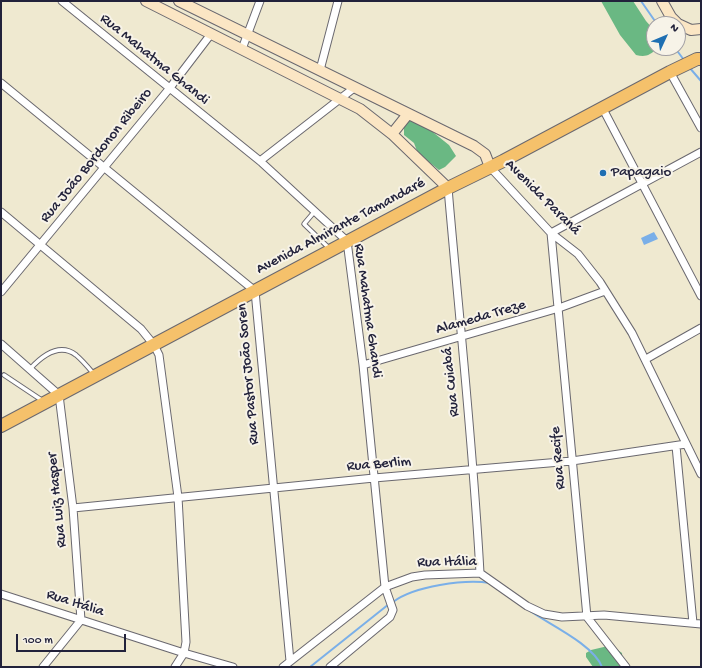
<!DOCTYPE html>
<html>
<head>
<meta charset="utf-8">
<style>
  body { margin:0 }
  #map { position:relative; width:702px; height:668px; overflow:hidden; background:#efe9d0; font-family:"Gochi Hand",sans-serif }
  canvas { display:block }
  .frame { position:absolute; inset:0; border:2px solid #22223b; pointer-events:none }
  .north { position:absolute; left:646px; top:16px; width:40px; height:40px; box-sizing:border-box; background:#f7f3e8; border:1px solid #a29fa3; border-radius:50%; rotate:46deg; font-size:11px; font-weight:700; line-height:16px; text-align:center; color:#22223b }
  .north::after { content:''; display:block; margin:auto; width:14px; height:18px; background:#1f6fb2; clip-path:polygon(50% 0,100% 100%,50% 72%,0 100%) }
  .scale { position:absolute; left:16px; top:634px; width:110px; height:18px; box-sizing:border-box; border:2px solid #22223b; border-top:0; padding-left:5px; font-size:12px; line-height:14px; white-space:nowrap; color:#22223b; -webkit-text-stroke:3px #f7f3e8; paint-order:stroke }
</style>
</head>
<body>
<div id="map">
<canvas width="702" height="668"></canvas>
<div class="frame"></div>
<div class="north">N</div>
<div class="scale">100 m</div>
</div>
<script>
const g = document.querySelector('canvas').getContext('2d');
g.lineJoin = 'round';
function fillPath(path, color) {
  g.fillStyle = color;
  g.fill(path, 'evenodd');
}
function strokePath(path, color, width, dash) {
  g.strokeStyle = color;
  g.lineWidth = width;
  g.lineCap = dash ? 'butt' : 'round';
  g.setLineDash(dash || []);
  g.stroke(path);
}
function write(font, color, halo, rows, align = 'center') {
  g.font = font + ' "Gochi Hand",sans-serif';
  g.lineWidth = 4;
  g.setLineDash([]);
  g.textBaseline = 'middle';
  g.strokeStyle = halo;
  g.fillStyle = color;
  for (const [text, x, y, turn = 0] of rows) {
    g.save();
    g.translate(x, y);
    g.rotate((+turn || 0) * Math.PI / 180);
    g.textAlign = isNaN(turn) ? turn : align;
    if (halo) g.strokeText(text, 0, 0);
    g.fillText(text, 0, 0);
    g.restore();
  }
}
const forest = new Path2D(`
  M601,1h32l13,20 8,9v18h3c-7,8 -12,9 -21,7l-16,-20z
  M410,120l18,7 6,6 15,12 7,11 -11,11 -6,3 -15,-12 -7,-7 -3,-8 -10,-8v-9l3,-5z
  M608,646l7,2 7,5 1,14h-30l-7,-10v-4l5,-3z`);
const water = new Path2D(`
  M654,232l4,7 -14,6 -3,-7z`);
const stream = new Path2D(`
  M641,1l16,23
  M675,48l9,12
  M689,67l12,14
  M393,602c21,-16 72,-23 97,-19
  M530,611c19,13 64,34 72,56
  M310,667l79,-63`);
const lane = new Path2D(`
  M315,211l-11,13 26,25
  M30,369c11,-12 29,-27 46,-14 6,5 12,12 17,18
  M4,375l39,26`);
const street = new Path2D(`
  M62,1l198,160 87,80 16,124 22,222 8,23 -3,7 -60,50
  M242,49l18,-48
  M320,70l18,-69
  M670,72l31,56
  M1,83l254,208 35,370
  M603,109l98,187
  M260,161l94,-73
  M490,167l61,66 27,21 22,28 32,51 69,141
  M448,188c11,128 25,256 32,385
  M1,212l140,117 13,16 5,10 19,142 8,145 -2,11 -9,14
  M1,292l168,-203 42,-55
  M1,344l58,51 14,113 8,112 -38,47
  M646,359l55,-31
  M363,365l196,-57 46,-17
  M676,446l17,177
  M73,508l301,-30 198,-17 114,-17
  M1,594l183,59 49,14
  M283,667l102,-80 27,-10 13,-2 55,-2 47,33 17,8 18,3 42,-2 97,9
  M626,667l-39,-50 -36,-384 150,-81`);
const secondary = new Path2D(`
  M146,1l214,108 32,25 56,54
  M179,1l295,145 11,8 5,13
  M662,1l9,16 7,7
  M678,24l13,6 10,-1
  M392,134l16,-20`);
const highway = new Path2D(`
  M1,426l447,-238 55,-27 167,-89 27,-13h4`);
const markers = [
  [603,173,4,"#1f6fb2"]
];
const streetNames = [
  ["Rua Mahatma Ghandi",154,60,39],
  ["Rua João Bordonon Ribeiro",97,156,-51],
  ["Avenida Paraná",542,198,45],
  ["Avenida Almirante Tamandaré",341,227,-28],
  ["Rua Mahatma Ghandi",367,311,82],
  ["Alameda Treze",481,318,-16],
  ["Rua Pastor João Soren",249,374,-95],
  ["Rua Cuiabá",452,382,-96],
  ["Rua Recife",559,458,-95],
  ["Rua Berlim",379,465,-5],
  ["Rua Luiz Hasper",58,500,-96],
  ["Rua Itália",447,563,-1],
  ["Rua Itália",75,604,18]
];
const poiNames = [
  ["Papagaio",611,173]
];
fillPath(forest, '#6ab883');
fillPath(water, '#7aafe8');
strokePath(stream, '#7aafe8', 2);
strokePath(lane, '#6a686f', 5.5);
strokePath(street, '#6a686f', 9);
strokePath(secondary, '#6a686f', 12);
strokePath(highway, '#6a686f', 14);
strokePath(lane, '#fff', 3.5);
strokePath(street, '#fff', 7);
strokePath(secondary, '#fbe6c4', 10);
strokePath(highway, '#f5c16b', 12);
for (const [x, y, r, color] of markers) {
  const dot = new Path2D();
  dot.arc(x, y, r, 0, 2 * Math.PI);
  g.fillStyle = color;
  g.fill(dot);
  strokePath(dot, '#f7f3e8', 1.5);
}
write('15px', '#22223b', '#f7f3e8', streetNames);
write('15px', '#22223b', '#f7f3e8', poiNames, 'left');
</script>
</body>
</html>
